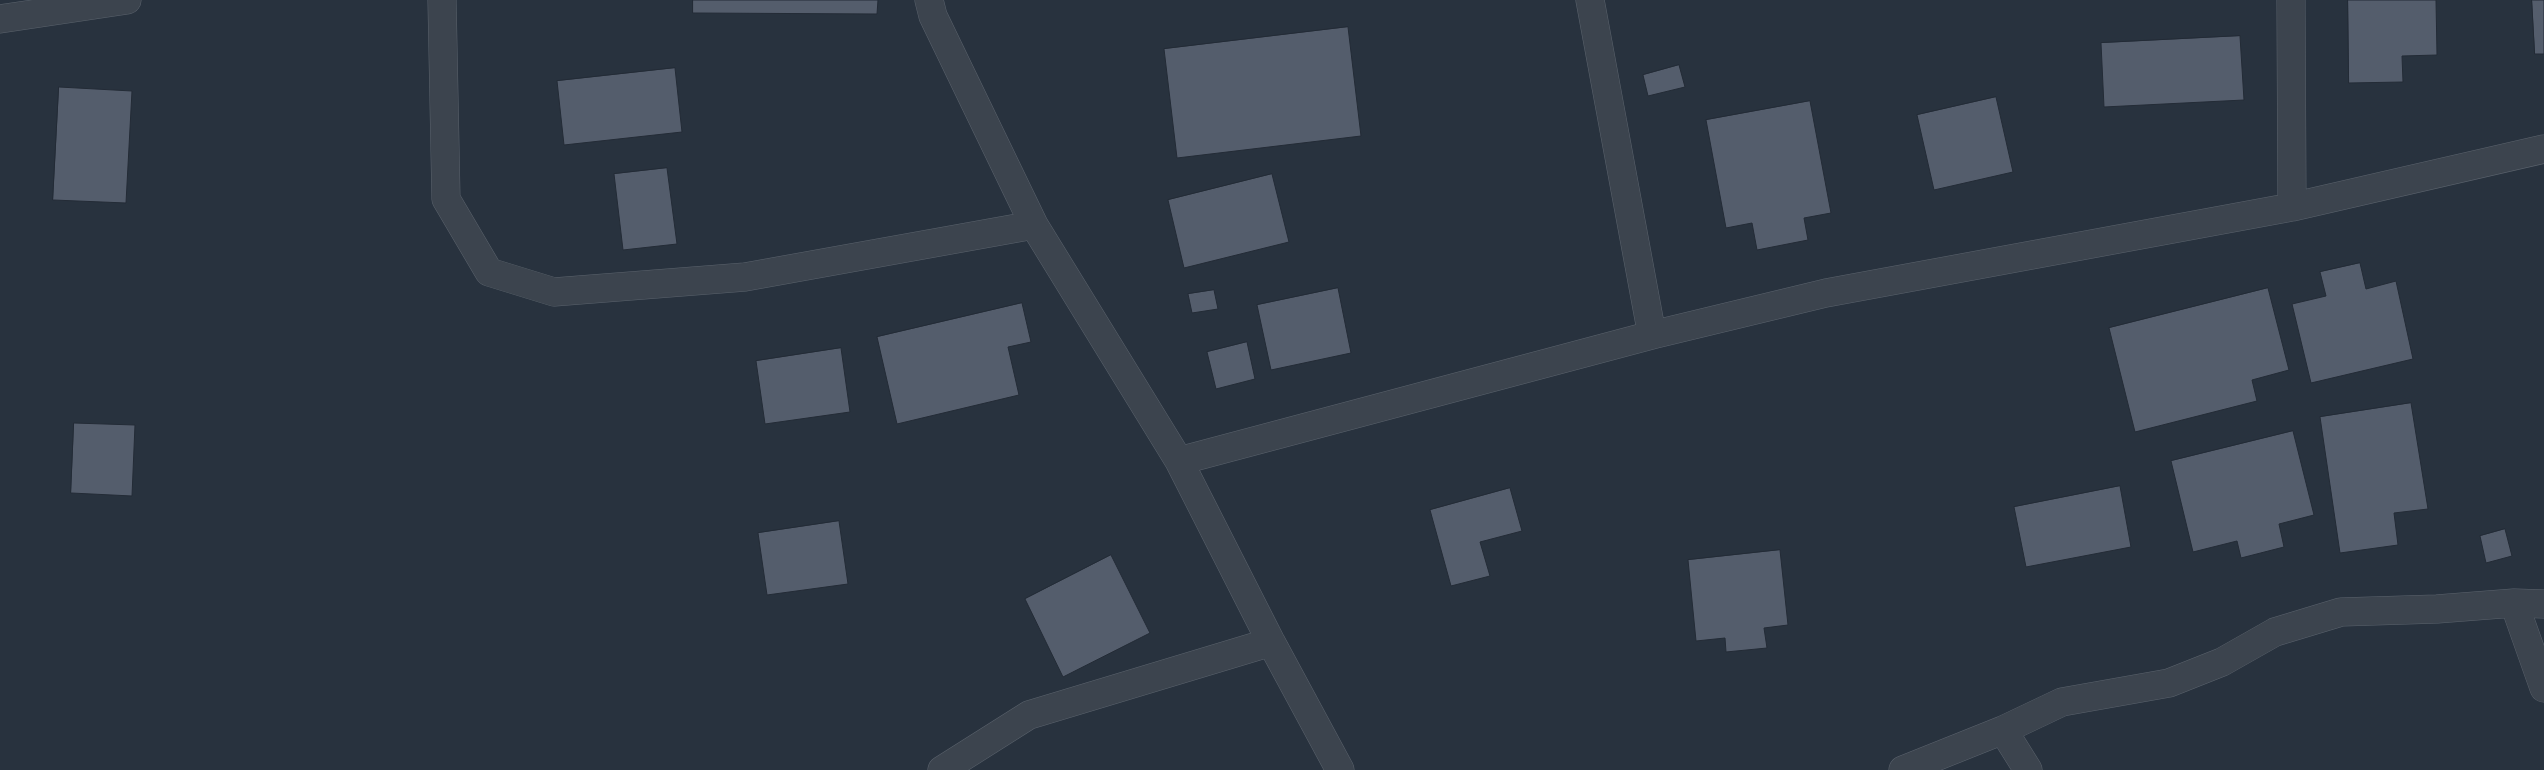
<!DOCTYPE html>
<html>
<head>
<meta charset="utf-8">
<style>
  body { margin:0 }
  canvas { display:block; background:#28323e }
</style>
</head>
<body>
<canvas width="2544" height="770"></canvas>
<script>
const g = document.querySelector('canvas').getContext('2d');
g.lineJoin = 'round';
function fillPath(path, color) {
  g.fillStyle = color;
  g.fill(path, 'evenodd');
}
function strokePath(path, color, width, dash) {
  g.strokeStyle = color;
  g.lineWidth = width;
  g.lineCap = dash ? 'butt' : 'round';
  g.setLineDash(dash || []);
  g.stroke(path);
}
const building = new Path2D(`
  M693,0h185l-1,14 -184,-1z
  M2348,0h88l1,55 -35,1 1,26 -54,1z
  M2532,0h12v54h-9z
  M1348,27l13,109 -184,22 -13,-109z
  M2240,36l4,64 -140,7 -3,-64z
  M1679,65l6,22 -37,9 -5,-21z
  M675,68l7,64 -118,13 -7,-64z
  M59,87l73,4 -6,112 -73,-3z
  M1996,97l17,75 -79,18 -17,-75z
  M1810,101l21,112 -27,5 4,22 -51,10 -5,-27 -26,5 -20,-108z
  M667,168l10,76 -54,6 -9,-76z
  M1272,174l17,68 -105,26 -16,-68z
  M2360,263l6,26 30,-8 17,78 -102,24 -19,-79 34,-8 -6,-24z
  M1338,288l13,65 -80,17 -14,-65z
  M2268,288l21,82 -37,10 5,21 -122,31 -26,-104z
  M1214,290l4,19 -26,4 -4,-19z
  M1022,303l9,39 -23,5 11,48 -122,29 -20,-87z
  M1247,342l8,37 -39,10 -9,-37z
  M841,348l9,64 -85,12 -9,-63z
  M2411,403l17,106 -34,4 4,32 -58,8 -20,-136z
  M74,423l61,2 -3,71 -61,-3z
  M2293,431l21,84 -35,9 5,23 -43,11 -4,-17 -44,11 -22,-91z
  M2120,486l11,61 -105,20 -12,-60z
  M1510,488l12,43 -42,11 10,34 -39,10 -21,-76z
  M839,521l9,63 -81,11 -9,-62z
  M2505,529l7,27 -26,7 -6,-27z
  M1780,550l8,75 -24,3 3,20 -41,4 -1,-14 -29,3 -8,-81z
  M1111,555l39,78 -87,44 -38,-78z`);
const minor = new Path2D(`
  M442,0l4,199 43,73 65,20 191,-15 289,-52
  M929,0l4,16 101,209 145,236 92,181 69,128
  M1590,0l62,335
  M2291,0l1,207
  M0,19l127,-19
  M1179,461l473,-126 174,-42 466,-86 252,-58
  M2514,603l30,85
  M2003,730l25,40
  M942,770l87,-55 242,-73
  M1903,770l100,-40 59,-28 107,-19 53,-21 53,-30 66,-20 96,-3 77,-6 30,1`);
fillPath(building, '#545d6c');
strokePath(building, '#232b36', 1);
strokePath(minor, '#5a626c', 29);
strokePath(minor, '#3c444e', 28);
</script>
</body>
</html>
